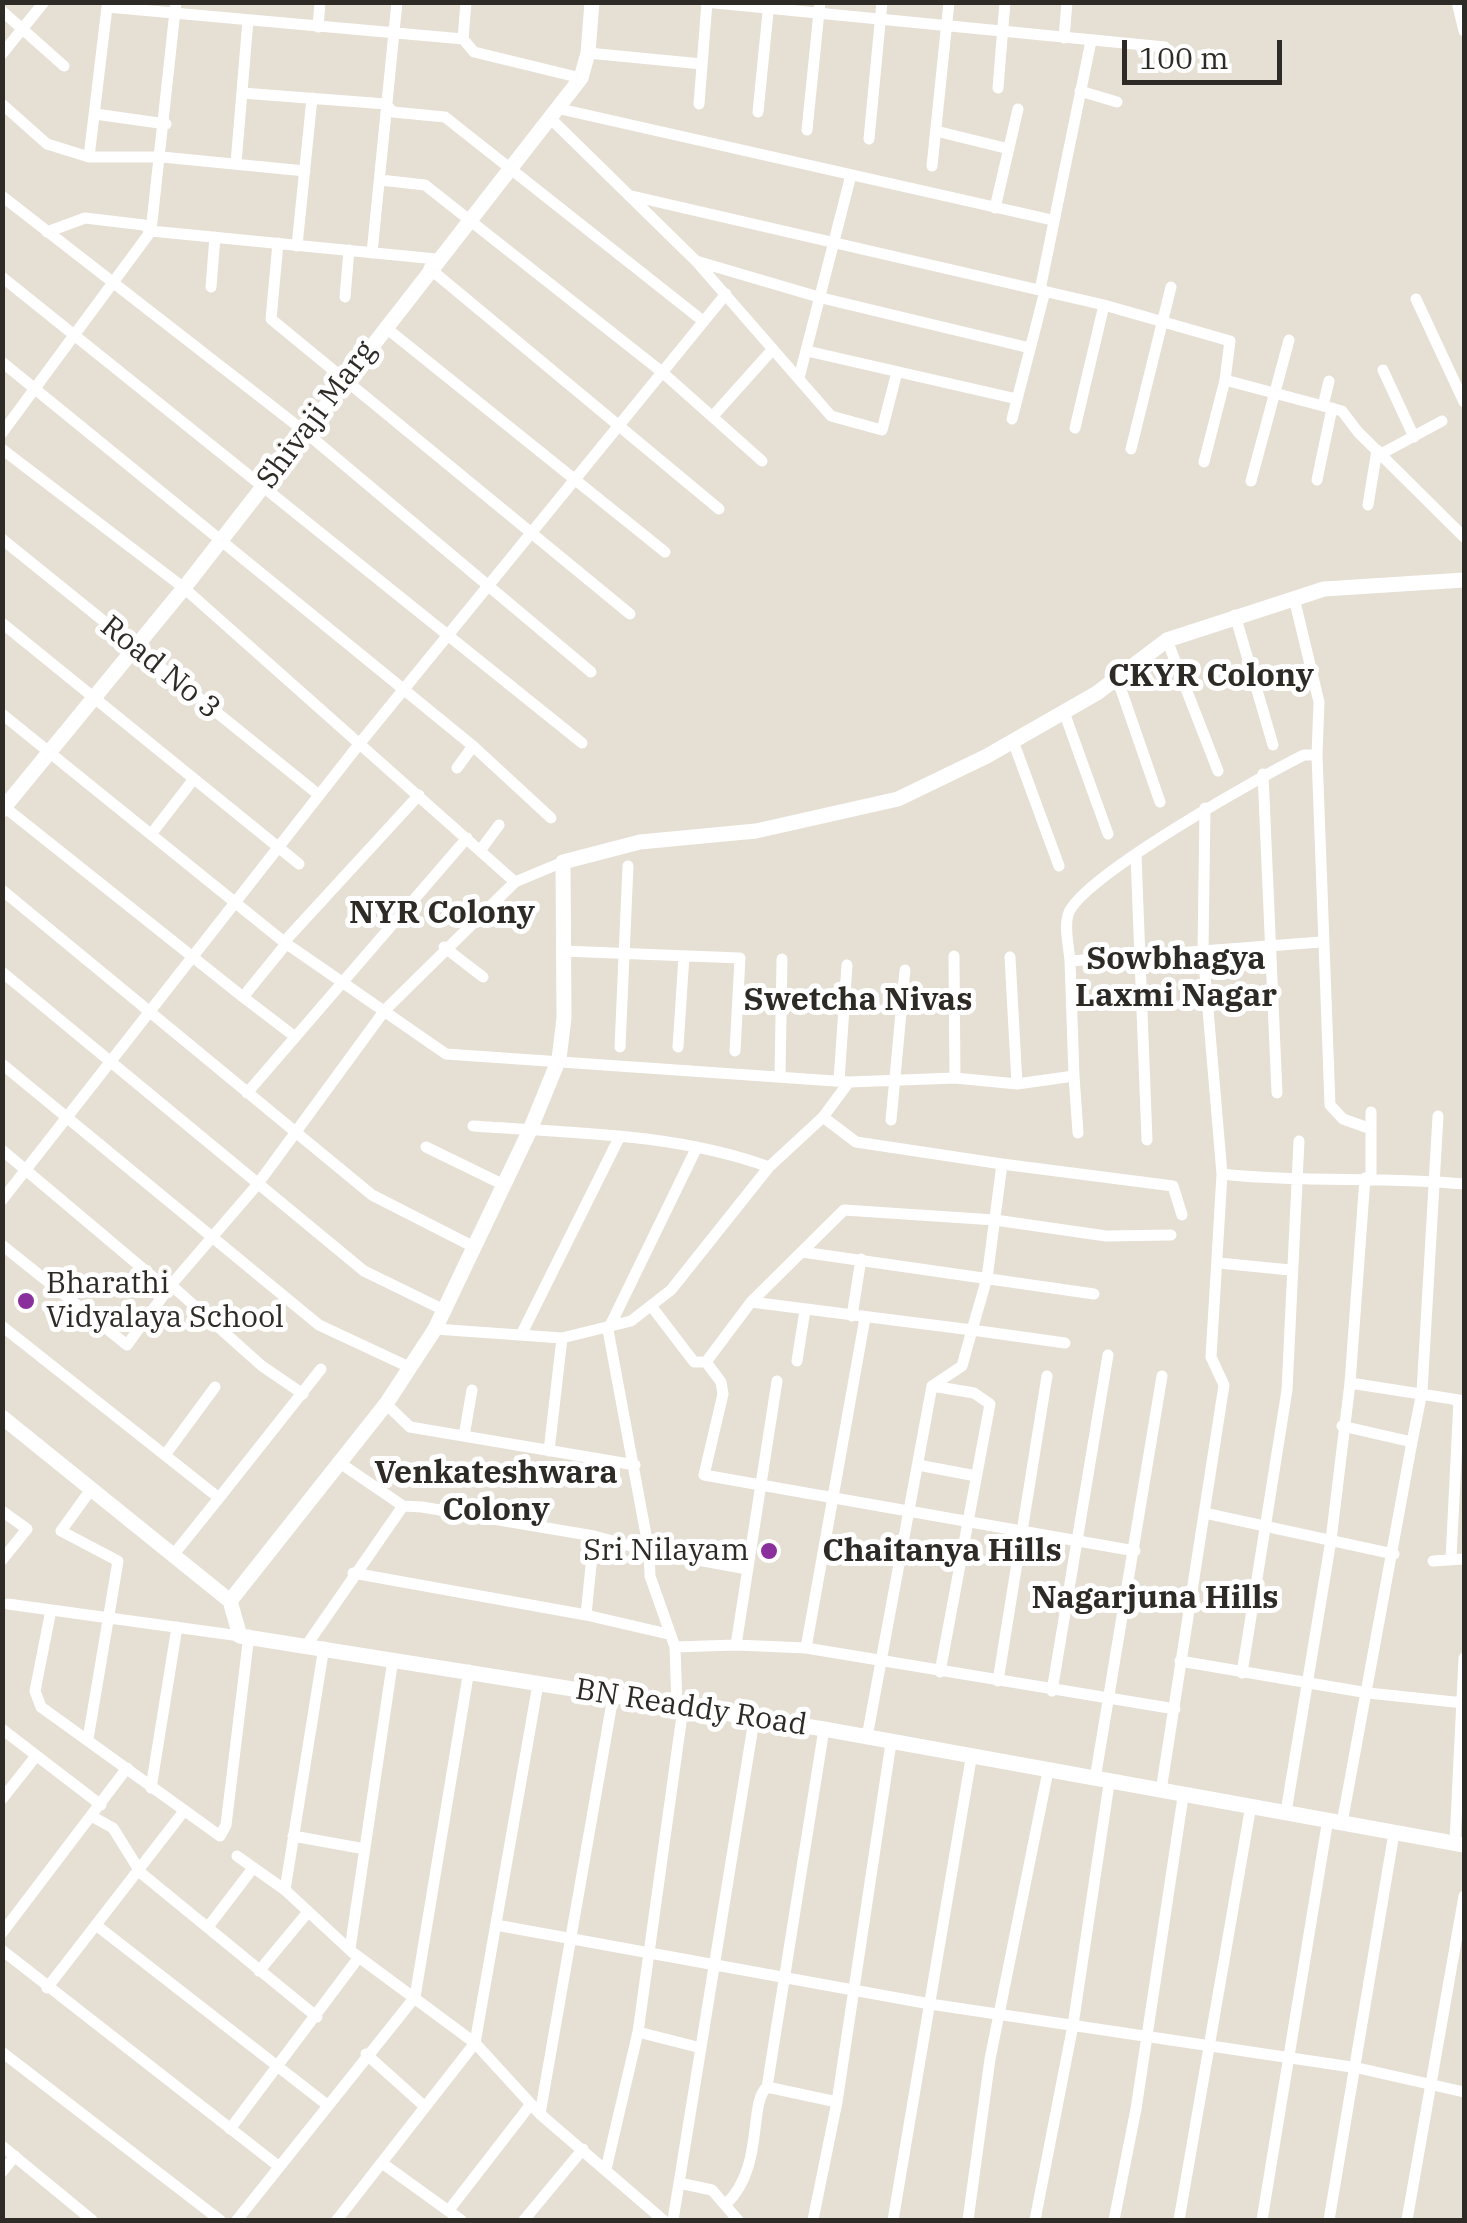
<!DOCTYPE html>
<html>
<head>
<meta charset="utf-8">
<style>
  body { margin:0 }
  #map { position:relative; width:1467px; height:2223px; overflow:hidden; background:#e5dfd4; font-family:"IBM Plex Serif",serif }
  canvas { display:block }
  .frame { position:absolute; inset:0; border:5px solid #2e2b27; pointer-events:none }
  .scale { position:absolute; left:1122px; top:40px; width:160px; height:45px; box-sizing:border-box; border:5px solid #2e2b27; border-top:0; padding-left:12px; font-size:30px; line-height:35px; white-space:nowrap; color:#2e2b27; -webkit-text-stroke:8px #fff; paint-order:stroke }
</style>
</head>
<body>
<div id="map">
<canvas width="1467" height="2223"></canvas>
<div class="frame"></div>
<div class="scale">100 m</div>
</div>
<script>
const g = document.querySelector('canvas').getContext('2d');
g.lineJoin = 'round';
function strokePath(path, color, width, dash) {
  g.strokeStyle = color;
  g.lineWidth = width;
  g.lineCap = dash ? 'butt' : 'round';
  g.setLineDash(dash || []);
  g.stroke(path);
}
function write(font, color, halo, rows, align = 'center') {
  g.font = font + ' "IBM Plex Serif",serif';
  g.lineWidth = 10;
  g.setLineDash([]);
  g.textBaseline = 'middle';
  g.strokeStyle = halo;
  g.fillStyle = color;
  for (const [text, x, y, turn = 0] of rows) {
    g.save();
    g.translate(x, y);
    g.rotate((+turn || 0) * Math.PI / 180);
    g.textAlign = isNaN(turn) ? turn : align;
    if (halo) g.strokeText(text, 0, 0);
    g.fillText(text, 0, 0);
    g.restore();
  }
}
const minor = new Path2D(`
  M705,2l460,45
  M1457,2l7,29
  M2,11l62,55
  M318,27l2,-25
  M1064,38l3,-36
  M463,39l3,-37
  M588,53l114,11
  M2,54l42,-52
  M998,88l7,-86
  M1080,91l37,11
  M242,93l144,11 7,8 52,5 258,204
  M2,104l45,40 42,13
  M699,104l8,-102
  M556,108l496,112
  M758,112l11,-110
  M95,114l71,10
  M549,117l147,144 135,155 51,14 15,-58
  M807,130l13,-128
  M936,131l73,18
  M869,139l13,-137
  M236,163l12,-143
  M932,166l17,-164
  M305,171l-143,-14h-73l18,-150 356,32 11,13 107,26
  M380,180l45,5 237,187 100,89
  M2,196l302,235 287,241
  M632,196l472,109 126,36 -5,39 117,31 16,21 106,105
  M995,208l23,-99
  M47,232l38,-14 59,7 7,6 285,28
  M278,243l-7,76 359,295
  M297,246l15,-148
  M372,253l25,-251
  M696,261l126,37 208,50
  M429,268l290,241
  M2,277l580,466
  M211,287l4,-50
  M1040,290l51,-249
  M345,297l4,-47
  M1416,299l48,103
  M385,327l280,225
  M807,351l210,48
  M2,362l471,384 78,72
  M1383,370l31,67
  M799,378l52,-203
  M1323,406l6,-25
  M713,416l60,-67
  M1012,419l33,-128
  M1075,428l29,-123
  M2,433l149,-202 25,-229
  M2,449l182,139 331,294 48,-20
  M1131,449l40,-162
  M1381,454l61,-33
  M1204,462l21,-82
  M1317,480l15,-72
  M1251,481l38,-141
  M1368,505l9,-55
  M2,539l317,256
  M1294,598l25,104 -2,53
  M1235,615l38,130
  M2,623l297,241
  M1167,640l51,131
  M1117,678l43,124
  M1064,712l44,122
  M2,714l282,228 162,112 403,28 106,-4 62,6 57,-8 -4,-115 251,-19
  M1013,741l46,125
  M457,768l16,-22
  M1263,774l14,319
  M2,805l241,192
  M152,833l41,-53
  M482,848l17,-23
  M1136,855l11,285
  M2,890l370,305 102,52
  M284,942l135,-147
  M286,944l-43,53 51,39
  M444,947l39,30
  M562,951l178,7 -5,93
  M954,956l1,122
  M1010,957l7,127
  M1070,961c-1,-14 -6,-33 -2,-46 9,-36 197,-141 236,-160h13l13,350 13,14 28,10
  M2,972l362,299 82,40
  M620,1047l8,-181
  M678,1047l6,-91
  M2,1064l317,261 90,42
  M780,1075l2,-116
  M1074,1076l4,57
  M839,1080l8,-115
  M247,1093l220,-255
  M823,1117l33,25 146,22
  M891,1120l14,-150
  M473,1126c100,7 202,7 296,41l54,-50 26,-35
  M426,1147l78,38
  M697,1147l-89,183 41,221 98,18
  M2,1150l165,139
  M1222,1174c81,9 161,2 242,10
  M1371,1178v-66
  M2,1200l358,-457 366,-449
  M2,1245l125,100 44,-60
  M802,1252l292,42
  M1219,1263l71,7
  M751,1302l221,28 15,-52 15,-114 171,22 9,29
  M652,1307l42,55h12l15,20 2,12 -19,81 431,76
  M852,1316l9,-57
  M2,1326l217,172 -45,56
  M435,1329l127,9 69,-17 40,-31 98,-123
  M522,1333l98,-197
  M797,1361l8,-51
  M706,1362l45,-60 93,-92 151,10 111,16 65,-1
  M777,1381l-41,264 70,3 369,61
  M1350,1383l109,17 -8,159
  M932,1386l42,7 16,11 -50,268
  M303,1394l-41,-28 -91,-81 86,-100 128,-175 130,-128
  M386,1404l24,23 225,38
  M464,1436l8,-46
  M1412,1442l10,-50 16,-276
  M549,1451l13,-113
  M165,1455l50,-68
  M340,1463l63,43
  M918,1465l58,11
  M219,1498l102,-129
  M2,1511l25,18 -25,31
  M1205,1513l189,41
  M1433,1561l31,-2
  M353,1573l233,42 82,19
  M8,1604l232,32
  M51,1610l-16,81 6,16 179,129 6,-11 23,-190
  M586,1615l8,-79
  M306,1646l97,-140 19,1 172,29 55,15 1,25 25,71 2,60
  M675,1647l61,-2
  M806,1648l59,-330
  M1180,1661l188,32 96,10
  M1242,1673l45,-283 12,-249
  M998,1681l49,-305
  M1052,1691l56,-336
  M2,1729l99,76
  M867,1737l65,-351 30,-20 10,-36 93,13
  M88,1739l30,-178 -57,-30 31,-43
  M1095,1779l67,-403
  M151,1788l26,-161
  M1161,1791l63,-406 -13,-28 11,-183 -19,-223 2,-143
  M2,1799l34,-43
  M1286,1812l45,-272 19,-157 15,-205
  M93,1817l20,11 28,45 176,144
  M1342,1823l70,-381 -70,-16
  M293,1836l72,13
  M1455,1841l9,-183
  M237,1856l48,34 67,62 123,91 65,71 123,106
  M285,1890l39,-243
  M96,1925l230,179
  M496,1925l434,79 428,64 106,24
  M208,1927l45,-59
  M2,1933l125,-165
  M350,1949l43,-290
  M2,1950l275,215
  M259,1971l49,-59
  M47,1988l137,-177
  M638,2032l63,16
  M2,2052l218,168
  M366,2054l57,51
  M767,2087l70,15
  M540,2114l73,-417
  M230,2129l129,-172
  M2,2146l90,74
  M382,2163l79,57
  M606,2169l32,-137 45,-324
  M2,2172l13,-16
  M679,2183l33,7 26,30
  M726,2204c39,-37 22,-101 41,-117l57,-358
  M449,2210l82,-106
  M237,2220l178,-223 54,-327
  M337,2220l138,-177 63,-359
  M524,2220l59,-71
  M673,2220l81,-500
  M813,2220l24,-118 54,-359
  M893,2220l78,-461
  M968,2220l22,-161 58,-288
  M1035,2220l38,-195 36,-241
  M1114,2220l22,-111 47,-312
  M1179,2220l72,-415
  M1262,2220l66,-401
  M1329,2220l65,-387
  M1407,2220l57,-324`);
const tertiary = new Path2D(`
  M2,810l182,-222 397,-510 7,-25 4,-51
  M2,1417l228,184 10,35 584,93 640,116
  M230,1601l156,-197 49,-75 95,-199 29,-71 5,-41 -1,-156 77,-20 116,-11 142,-32 89,-43 110,-63 70,-53 157,-51 140,-9`);
const markers = [
  [26,1301,10,"#89309d"],
  [769,1551,10,"#89309d"]
];
const streetNames = [
  ["Shivaji Marg",317,415,-53],
  ["Road No 3",160,668,39],
  ["BN Readdy Road",691,1708,9]
];
const poiNames = [
  ["Bharathi",46,1284],
  ["Vidyalaya School",46,1318],
  ["Sri Nilayam",749,1551,"right"]
];
const neighbourhoodNames = [
  ["CKYR Colony",1211,677],
  ["NYR Colony",442,914],
  ["Sowbhagya",1176,960],
  ["Laxmi Nagar",1176,997],
  ["Swetcha Nivas",858,1001],
  ["Venkateshwara",496,1474],
  ["Colony",496,1511],
  ["Chaitanya Hills",942,1552],
  ["Nagarjuna Hills",1155,1599]
];
strokePath(minor, '#fff', 11);
strokePath(tertiary, '#fff', 15);
for (const [x, y, r, color] of markers) {
  const dot = new Path2D();
  dot.arc(x, y, r, 0, 2 * Math.PI);
  g.fillStyle = color;
  g.fill(dot);
  strokePath(dot, '#fff', 4);
}
write('30px', '#2e2b27', '#fff', streetNames);
write('30px', '#2e2b27', '#fff', poiNames, 'left');
write('bold 32px', '#2e2b27', '#fff', neighbourhoodNames);
</script>
</body>
</html>
